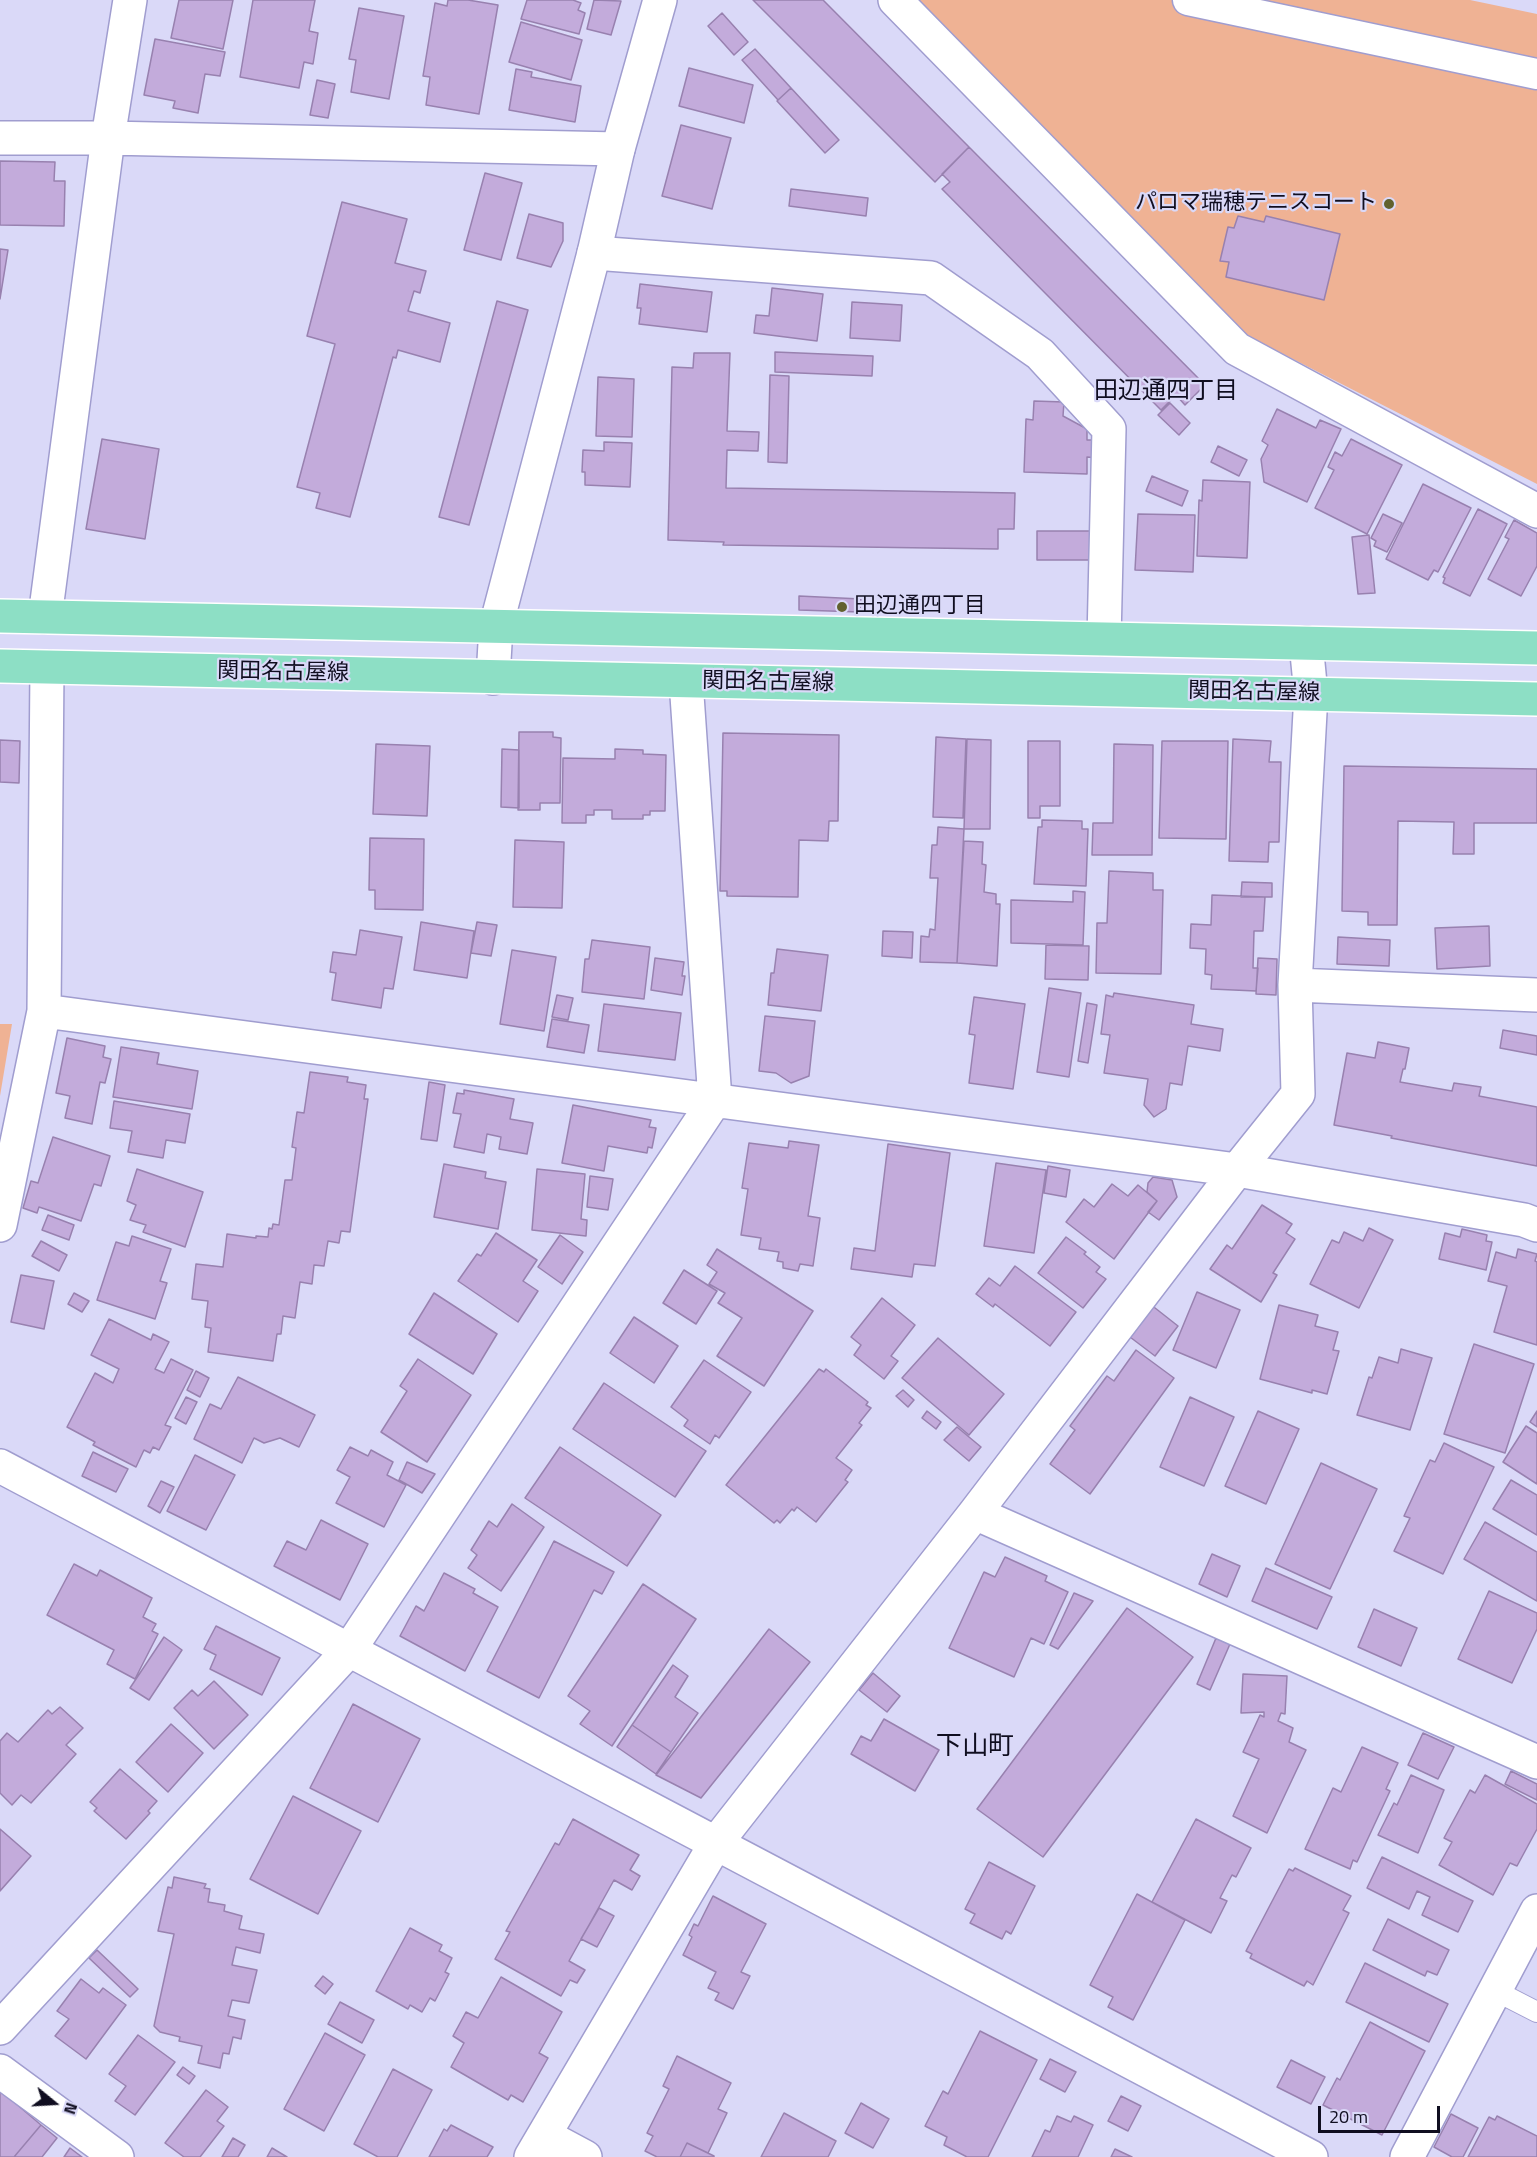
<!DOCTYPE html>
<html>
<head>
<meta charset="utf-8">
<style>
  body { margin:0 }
  #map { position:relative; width:1537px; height:2157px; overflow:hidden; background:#dad9f8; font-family:"Titillium Web",sans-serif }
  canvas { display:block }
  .north { position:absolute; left:24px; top:2073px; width:60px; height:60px; -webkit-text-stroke:4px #dad9f8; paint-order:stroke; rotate:108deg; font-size:16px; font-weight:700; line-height:24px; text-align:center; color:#100e20 }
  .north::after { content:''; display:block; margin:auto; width:21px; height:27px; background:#100e20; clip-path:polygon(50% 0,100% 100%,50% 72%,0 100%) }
  .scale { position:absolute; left:1318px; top:2106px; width:122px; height:27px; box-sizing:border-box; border:3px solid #100e20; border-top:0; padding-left:8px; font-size:18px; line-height:21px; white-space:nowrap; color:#100e20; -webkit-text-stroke:4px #dad9f8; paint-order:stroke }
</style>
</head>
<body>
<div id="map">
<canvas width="1537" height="2157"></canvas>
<div class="north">N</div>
<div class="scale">20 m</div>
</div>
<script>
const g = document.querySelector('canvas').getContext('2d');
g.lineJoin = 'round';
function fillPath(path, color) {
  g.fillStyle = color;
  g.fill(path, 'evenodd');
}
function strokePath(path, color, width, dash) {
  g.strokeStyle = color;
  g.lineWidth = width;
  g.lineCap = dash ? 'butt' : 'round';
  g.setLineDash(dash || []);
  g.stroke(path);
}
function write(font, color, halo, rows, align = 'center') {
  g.font = font + ' "Titillium Web","Noto Sans JP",sans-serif';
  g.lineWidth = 4.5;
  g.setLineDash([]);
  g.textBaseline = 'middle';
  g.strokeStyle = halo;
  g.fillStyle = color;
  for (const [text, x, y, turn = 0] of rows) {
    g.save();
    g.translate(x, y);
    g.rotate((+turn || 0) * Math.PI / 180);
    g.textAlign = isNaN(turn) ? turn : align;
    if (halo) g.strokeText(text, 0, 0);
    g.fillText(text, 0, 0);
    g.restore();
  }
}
const green = new Path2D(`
  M913,0h557l67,14v470l-295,-151z
  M0,1024h12l-12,72z`);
const building = new Path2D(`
  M179,0h54l-10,49 -52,-11z
  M253,0h62l-6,31 9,2 -5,31 -9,-2 -5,26 -59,-11z
  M448,0h20l30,5 -19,109 -53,-9 4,-28 -7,-1 12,-73 12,3z
  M527,0h46l8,3 -3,7 7,3 -6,21 -58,-15z
  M594,0l27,1 -10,34 -24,-6z
  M753,0h70l146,147 -34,35z
  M359,8l45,8 -15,83 -38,-7 5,-32 -7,-1z
  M722,13l26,29 -14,13 -26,-29z
  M521,22l61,18 -11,40 -62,-18z
  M155,39l70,13 -5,24 -15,-2 -7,39 -25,-5 2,-7 -31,-6z
  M755,49l36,39 -13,12 -36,-40z
  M689,68l64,17 -9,38 -65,-17z
  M516,69l16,3 -1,5 50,9 -6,36 -66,-12z
  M317,80l18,4 -7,34 -18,-3z
  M791,88l48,52 -14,13 -48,-52z
  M681,125l50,13 -19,71 -50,-13z
  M969,147l236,238 -20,20 -9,-10 -15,15 -219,-221 8,-7 -8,-8z
  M0,161l55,1 -1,19h11l-1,45 -64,-1z
  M485,173l37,10 -21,77 -37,-10z
  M791,189l77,9 -2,18 -77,-10z
  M342,202l65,17 -12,44 31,8 -6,22 -6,-2 -6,20 42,12 -10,39 -42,-12 -2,8 -3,-1 -43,160 -34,-9 4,-15 -23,-6 38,-143 -28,-8z
  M529,214l34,9v18l-12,26 -34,-9z
  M1238,216l26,6 2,-6 74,18 -16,66 -98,-23 3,-15 -9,-1 8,-34 6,1z
  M0,249l8,1 -8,49z
  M640,284l72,8 -5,40 -68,-8 2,-16h-4z
  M772,288l51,6 -6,47 -63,-8 2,-18 13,1z
  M497,301l31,9 -59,215 -30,-8z
  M852,302l50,3 -2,36 -50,-3z
  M775,352l98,4 -1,20 -97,-4z
  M694,353h36l-3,78 32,1 -1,19 -31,-1 -1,38 289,5 -1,36h-16v20l-275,-4 1,-3 -56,-2 4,-173 21,1z
  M770,375l19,1 -2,87 -19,-1z
  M598,377l36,2 -2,58 -36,-1z
  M1034,401l30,1 -1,14 24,13v11h13l-2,18 -11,-1v17l-63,-2 2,-53 7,1z
  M1170,403l20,20 -11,12 -21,-20z
  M1277,409l39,19 4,-8 21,9 -34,73 -43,-20 -3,-23 7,-14 -6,-4z
  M102,439l57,10 -14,90 -59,-10z
  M1351,439l51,26 -35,69 -52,-26 19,-38 -6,-3 7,-15 7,4z
  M604,442l28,1 -2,44 -45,-2v-13h-3l1,-22 21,1z
  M1218,446l29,14 -8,16 -28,-14z
  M1152,476l36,15 -6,15 -36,-15z
  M1203,480l47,2 -3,76 -50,-2 2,-56 3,1z
  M1423,484l48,24 -33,64 -4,-2 -6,10 -42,-21z
  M1478,509l29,15 -37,72 -27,-13 2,-5 -2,-1z
  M1138,514l57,1 -2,57 -58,-2z
  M1383,514l19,9 -15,29 -13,-6 2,-5 -5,-3z
  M1514,520l23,13v33l-16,30 -33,-17 21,-40 -4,-2z
  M1037,531h55v29h-55z
  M1369,535l6,58 -17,1 -6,-57z
  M799,596l62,3 -1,13 -61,-2z
  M519,732h34v5l8,1 -1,65h-20v7h-22z
  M723,733l116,2 -1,86h-9l-1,20 -29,-1 -1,57 -71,-1v-5h-7z
  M936,737l30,2 -3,79 -30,-1z
  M967,739l24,1 -1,89h-26z
  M1233,739l38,2 -2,21h12l-2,80h-10l-1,20 -39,-1z
  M0,740l20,1 -1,42 -19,-1z
  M1028,741h32v65h-20v12h-12z
  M1162,741h66l-2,98 -67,-1z
  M376,744l54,2 -3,70 -54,-2z
  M1114,744l39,1 -1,110h-60l1,-32h20z
  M502,749l17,1v58l-18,-1z
  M615,749l28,1v4l23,1 -1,56h-15v4h-7v4h-31v-9h-18v5h-8v8h-24l1,-65 52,1z
  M1344,766l193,3v54h-63v31h-21l1,-32 -56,-1 -1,104h-29v-13l-26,-1z
  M1042,820l40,1v8h6l-2,57 -52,-2 4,-57h4z
  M938,827l26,2 -7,134 -37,-1 1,-26 8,1 1,-8 5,1 3,-52h-8l2,-33h5z
  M370,838l54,1 -1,71 -48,-1v-19h-6z
  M515,840l49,2 -2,66 -49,-1z
  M964,841l19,1 -1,22 4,1 -2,27 12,2v10h4l-3,62 -40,-3z
  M1109,871l44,2v17h10l-2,84 -65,-1 1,-50h10z
  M1242,882l30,1v14h-31z
  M1073,891l12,1 -2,53 -72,-2v-43l62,2z
  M1212,895l53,2 -2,34h-9l-1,37h5l-2,23 -45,-2 1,-14 -7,-1 1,-25 -16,-1 1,-24 20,1z
  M421,922l53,9 -7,47 -53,-8z
  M477,922l20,3 -6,31 -20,-3z
  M1489,926l1,40 -53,3 -2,-41z
  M360,930l42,7 -9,52 -9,-1 -3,20 -49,-8 4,-27 -6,-1 3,-20 23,3z
  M883,931l30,1 -1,26 -30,-2z
  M1338,937l52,3 -1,26 -52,-2z
  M592,940l58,7 -6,52 -62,-7 3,-33h4z
  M1046,945l43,1 -1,34 -43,-1z
  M777,949l51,6 -7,56 -53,-6 3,-32h3z
  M512,950l44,7 -12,74 -44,-7z
  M655,958l29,4 -2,14h3l-3,19 -31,-5z
  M1258,958l19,1 -1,36 -20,-1z
  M1049,988l32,5 -12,84 -32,-5z
  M1114,993l80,12 -3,19 32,5 -3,22 -32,-5 -6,39 -12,-2 -4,26 -12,8 -10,-12 4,-26 -44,-6 6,-38 -9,-1 5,-39 7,2z
  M557,995l16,3 -5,22 -16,-3z
  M974,997l51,7 -12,85 -44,-6 6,-48 -6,-1z
  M1087,1003l10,2 -9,58 -10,-2z
  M604,1004l77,9 -6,47 -77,-9z
  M765,1016l50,5 -6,55 -18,7 -15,-10 -17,-2z
  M552,1019l37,6 -5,28 -37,-6z
  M1503,1030l34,6v19l-37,-7z
  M67,1038l38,8 -2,11 8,2 -6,24 -5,-1 -8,42 -27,-6 5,-22 -14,-3z
  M1378,1042l31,6 -4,21h-2l-3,13 52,9 2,-8 27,4 -2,9 58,11v59l-146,-28 1,-2 -58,-11 13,-72 28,5z
  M121,1047l38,6 -2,11 41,7 -6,38 -79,-12z
  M310,1072l38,5 -1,5 19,3 -2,14h4l-18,133 -9,-1 -2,12 -11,-2 -4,25 -10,-1 -2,19 -12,-2 -5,36 -12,-2 -2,18h-4l-4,27 -65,-9 3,-24 -6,-1 3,-26 -16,-2 4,-35 27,3 4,-33 29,4v-2l12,1 1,-9 3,1 1,-5 6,1 6,-45h7l4,-32 -4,-1 5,-35 7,1z
  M429,1082l16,3 -8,56 -16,-2z
  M464,1090l50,9 -4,20 23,4 -6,31 -28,-5 2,-12 -14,-3 -3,19 -30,-6 7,-33 -8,-1 4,-20 7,1z
  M114,1101l76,13 -5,29 -19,-3 -3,18 -35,-6 4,-21 -22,-3z
  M573,1105l78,15 -2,7 7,1 -4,20 -4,-1 -1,6 -39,-7 -4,25 -42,-8z
  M53,1137l57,19 -9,30 -7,-2 -13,37 -42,-14 -2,6 -14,-5 8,-27 7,2z
  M789,1141l30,4 -11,71 12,2 -7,48 -13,-2 -2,7 -15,-3v-6l-6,-1 2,-9 -20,-3 2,-11 -20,-3 7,-46 -6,-1 7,-45 39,5z
  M888,1144l62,9 -15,113 -21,-2 -2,13 -61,-8 3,-21 21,3z
  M996,1163l50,7 -12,83 -50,-7z
  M444,1164l42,8 -1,6 21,4 -8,47 -64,-12z
  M1048,1166l22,4 -4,27 -22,-4z
  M137,1169l66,23 -18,55 -42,-15 3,-7 -16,-5 6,-15 -9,-4z
  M537,1169l48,5 -4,45 6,1 -1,16 -54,-6z
  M590,1176l23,3 -5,31 -21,-3z
  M1153,1177l19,3 5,17 -18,23 -11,-8 9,-11 -10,-9 1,-9z
  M1112,1184l16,12 10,-11 19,16 -43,58 -48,-37 18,-23 10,8z
  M1262,1205l30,19 -6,9 9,6 -22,34 4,2 -16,27 -51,-33 17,-24 5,4z
  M48,1215l26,10 -5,15 -27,-10z
  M1369,1228l24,12 -34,68 -49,-24 22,-44 7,3 5,-11 19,9z
  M1462,1229l25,6 -1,6 6,1 -6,28 -47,-11 6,-26 15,4z
  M496,1233l41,27 -14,21 15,10 -20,31 -60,-41 19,-27 4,2z
  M560,1235l23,17 -21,32 -24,-17z
  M132,1236l39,13 -11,32 7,2 -12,36 -58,-19 19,-58 13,4z
  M1066,1237l20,15 -2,2 16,13 -4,5 10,7 -23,29 -45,-35z
  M41,1241l26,14 -8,16 -27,-15z
  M717,1249l96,62 -49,75 -47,-30 25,-38 -24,-15 7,-10 -16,-9 8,-12 -10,-7z
  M1518,1249l19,5 -2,7 2,1v83l-43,-13 13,-46 -19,-5 8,-29 20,6z
  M1015,1266l61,46 -26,34 -55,-42 -2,3 -17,-13 13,-16 11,8z
  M684,1270l33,21 -21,33 -33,-21z
  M21,1275l33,6 -10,48 -33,-7z
  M1197,1292l43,18 -24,58 -43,-18z
  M74,1293l15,8 -7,11 -14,-8z
  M434,1293l63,41 -24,40 -64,-40z
  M882,1298l33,27 -24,31 7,5 -14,18 -30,-24 7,-10 -10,-8z
  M1150,1304l28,22 -23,30 -29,-22z
  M1279,1305l39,10 -3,11 23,6 -5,18 6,1 -12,43 -15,-4v3l-52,-14z
  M634,1317l44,29 -24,37 -44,-30z
  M109,1319l42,21 2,-6 16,8 -14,27 9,4 7,-14 22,11 -28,55 6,2 -12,23 -6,-3 -3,6 -6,-3 -8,17 -43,-22 2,-3 -28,-15 28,-54 18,10 6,-14 -28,-14z
  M938,1338l66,56 -35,41 -67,-57z
  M1474,1344l60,20 -29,89 -61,-19z
  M1401,1349l31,9 -22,72 -53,-15 12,-38 3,1 7,-21 19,6z
  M1136,1350l38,28 -84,116 -40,-30 25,-34 -5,-4 37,-50 7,5z
  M418,1359l53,36 -44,67 -46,-30 26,-41 -7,-5z
  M704,1360l47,32 -32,46 -4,-3 -5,9 -26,-18 4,-6 -17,-13z
  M819,1369l5,3 2,-3 42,33 -2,3 5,3 -12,15 3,2 -26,33 16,12 -7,10 3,2 -32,40 -19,-15 -3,4 -2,-2 -12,14 -3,-3 -3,3 -48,-38z
  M196,1371l13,7 -9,19 -13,-7z
  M238,1377l77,38 -16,32 -19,-9 -16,5 -10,-5 -12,25 -48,-24 16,-35 11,5z
  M604,1383l102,68 -31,46 -102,-68z
  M903,1390l11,10 -6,7 -12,-11z
  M186,1397l11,5 -11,22 -11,-6z
  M1190,1397l44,20 -30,69 -44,-19z
  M927,1411l14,11 -5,7 -14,-11z
  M1258,1411l41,18 -33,75 -41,-18z
  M1537,1411v16l-7,-5z
  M1526,1426l11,7v51l-34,-22z
  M957,1427l24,20 -12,14 -25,-21z
  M1444,1443l50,24 -51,107 -49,-23 16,-33 -6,-2 26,-56 5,2z
  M350,1447l18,9 3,-6 22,12 -6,13 19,10 -22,42 -48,-24 14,-26 -13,-7z
  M560,1447l101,68 -34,51 -102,-68z
  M93,1452l35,17 -12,23 -34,-16z
  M195,1455l40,20 -29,55 -39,-19z
  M407,1462l28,12 -13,19 -23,-13z
  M1321,1463l56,26 -47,100 -55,-25z
  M1511,1480l26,15v40l-44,-26z
  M161,1481l13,6 -14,26 -12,-7z
  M512,1504l32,23 -43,64 -33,-23 9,-13 -6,-5 18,-29 8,6z
  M321,1520l47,24 -28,56 -66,-34 13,-25 19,9z
  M1485,1522l52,30v49l-73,-42z
  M554,1541l60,31 -12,22 -8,-4 -55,108 -52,-27z
  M1212,1554l28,12 -13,31 -28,-13z
  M1005,1557l42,19 -2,5 23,11 -24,52 -13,-6 -17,39 -65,-29 35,-76 11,5z
  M74,1564l23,12 3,-6 52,28 -9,19 13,7 -4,7 6,3 -23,45 -28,-15 7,-14 -67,-35z
  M1266,1568l66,29 -15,32 -65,-28z
  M444,1573l31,16 -2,4 25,14 -33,64 -65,-35 16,-30 8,5z
  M643,1584l53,35 -84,127 -32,-22 10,-13 -22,-15z
  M1489,1591l48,22v16l-25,54 -54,-24z
  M1074,1593l19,8 -35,48 -8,-4z
  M1127,1608l66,49 -150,200 -66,-48z
  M1374,1609l43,19 -16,38 -43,-19z
  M216,1626l64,32 -18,37 -52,-26 6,-14 -12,-6z
  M769,1629l41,33 -109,136 -45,-23z
  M164,1637l18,13 -33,50 -19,-12z
  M1216,1638l14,6 -20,46 -13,-6z
  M673,1665l15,11 -13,21 23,16 -27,39 -39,-27z
  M873,1673l27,23 -13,16 -28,-22z
  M1243,1674l44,2 -2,38 -4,-1 -3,8 15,7 -4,14 17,8 -39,83 -34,-17 26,-57 -16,-7 17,-37 4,2v-5l-23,1z
  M214,1681l34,34 -34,34 -40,-41 18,-18 6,6z
  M353,1704l67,35 -42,83 -68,-34z
  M60,1707l23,21 -17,17 10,9 -45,49 -10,-8 -9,10 -12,-12v-52l7,-8 11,9 30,-32 4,4z
  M884,1719l55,31 -24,41 -64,-37 10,-18 10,5z
  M171,1724l32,29 -35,39 -32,-30z
  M632,1725l39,27 -15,22 -39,-27z
  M1423,1733l31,14 -16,32 -30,-14z
  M1362,1747l36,16 -12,26 4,2 -33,71 -4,-2 -3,9 -45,-20 28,-61 8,4z
  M120,1769l37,32 -9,10 2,2 -24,26 -32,-28 3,-3 -7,-6z
  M1511,1771l26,13v16l-32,-16z
  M1411,1775l33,15 -26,63 -40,-18 16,-32 3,2z
  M1485,1775l52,29v25l-20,37 -7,-3 -17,32 -54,-30 13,-23 -8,-4 26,-48 5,3z
  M293,1796l68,35 -43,83 -68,-35z
  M573,1819l66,36 -9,15 10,6 -8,14 -18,-10 -45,81 16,9 -8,13 -7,-3 -9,16 -66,-37 15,-27 -4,-1 49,-88 4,2z
  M1196,1819l55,29 -15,29 -4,-2 -12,23 7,3 -16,32 -59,-31z
  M0,1829l31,27 -31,35z
  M1382,1857l91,44 -15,31 -36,-17 8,-18 -13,-6 -8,18 -42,-21z
  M989,1862l46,24 -24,48 -5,-3 -4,8 -32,-16 5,-9 -10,-5z
  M1295,1868l56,28 -8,14 6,3 -36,72 -6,-4 -3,5 -54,-28 2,-4 -6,-3 43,-82 4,2z
  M174,1877l32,7 -2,4 6,1 -2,13 17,3 -1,6 18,5 -3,13 25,5 -4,19 -24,-6 -4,18 25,5 -8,33 -17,-3 -4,16 17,4 -4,19 -8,-2 -4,17 -6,-1 -3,15 -22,-5 4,-17 -23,-5 1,-4 -20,-5 -6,-6 20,-92 -16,-3 10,-44 4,1z
  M1137,1894l48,26 -52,100 -25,-13 5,-10 -23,-12z
  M713,1896l53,28 -25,48 9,4 -17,33 -18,-9 4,-7 -11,-5 8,-16 -33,-17 9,-18 -3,-2 5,-11 4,2z
  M599,1908l15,8 -17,31 -16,-8z
  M1388,1919l61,31 -12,25 -10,-4 -2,5 -52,-26z
  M410,1928l32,17 -3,6 13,7 -7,14 4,2 -14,27 -5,-3 -8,14 -12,-7 -2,4 -32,-18z
  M97,1950l41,39 -8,8 -41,-39z
  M1365,1963l83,41 -19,38 -83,-40z
  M323,1976l10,8 -8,10 -10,-8z
  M501,1977l61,35 -23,41 9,5 -25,44 -12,-7 -3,5 -57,-33 13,-24 -11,-7 13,-24 12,6z
  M81,1979l18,14 4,-5 23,17 -40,54 -31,-23 14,-17 -12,-8z
  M340,2002l34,18 -12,23 -34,-19z
  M1370,2022l55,29 -43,84 -59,-30 14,-27 3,2z
  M980,2031l57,29 -49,97h-21l-23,-12 3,-8 -22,-11 18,-35 5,3z
  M325,2033l40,22 -41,76 -40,-22z
  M138,2035l37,27 -40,53 -20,-14 11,-15 -17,-12z
  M677,2056l54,27 -13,26 9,4 -19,40 -21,-10 -7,14h-23l-12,-6 8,-15 -6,-3 22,-44 -6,-3z
  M1050,2059l26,13 -11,20 -25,-13z
  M1291,2060l34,17 -14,27 -34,-17z
  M183,2067l12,9 -6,8 -12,-9z
  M393,2069l39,21 -35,67h-19l-24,-13z
  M0,2090l41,35 -27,32h-14z
  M206,2090l22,17 -11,14 7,5 -24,31h-16l-19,-14z
  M1121,2096l20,10 -13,25 -20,-10z
  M861,2103l28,16 -16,29 -28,-15z
  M784,2113l52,28 -8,16h-67z
  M1451,2114l27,14 -15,29h-11l-18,-10z
  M1057,2116l14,6 3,-6 19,9 -15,32h-46l13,-27 5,2z
  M1497,2116l40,20v21h-69l21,-40 6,3z
  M41,2125l16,13 -15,19h-28z
  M451,2125l42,22 -6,10h-58l15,-28 3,2z
  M233,2138l12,7 -7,12h-16z
  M687,2143l27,13v1h-34z
  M70,2148l12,9h-18z
  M272,2148l15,9h-20z
  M1115,2149l17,8h-21z`);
const service = new Path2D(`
  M1496,1991l41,21`);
const pedestrian = new Path2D(`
  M1188,0l349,74`);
const minor = new Path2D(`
  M895,0l342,349 300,162
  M0,138h108l510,11
  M594,253l337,25 109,76 69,75 -5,210
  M45,617l63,-479 22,-138
  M1295,985l242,10
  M44,1011l1193,159 287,50 13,5
  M0,1225l44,-214 3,-344
  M975,1513l562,249
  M0,2028l349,-378 366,-550 -29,-419
  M0,2071l117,86
  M544,2135l41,22
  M531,2157l185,-314 259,-330 262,-343 61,-76 -3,-109 16,-291 -5,-51
  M1407,2157l130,-246`);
const tertiary = new Path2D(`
  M493,678l3,-52 98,-373 24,-104 42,-149
  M0,1466l1311,691`);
const primary = new Path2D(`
  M0,616l1537,32
  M0,666l1537,33`);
const markers = [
  [1389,204,6,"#62612e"],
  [842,607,6,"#62612e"]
];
const poiNames = [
  ["パロマ瑞穂テニスコート",1377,204],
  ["田辺通四丁目",854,607,"left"]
];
const streetNames = [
  ["関田名古屋線",283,673,1],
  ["関田名古屋線",768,683,1],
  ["関田名古屋線",1254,693,1]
];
const neighbourhoodNames = [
  ["田辺通四丁目",1166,392]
];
const quarterNames = [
  ["下山町",975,1748]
];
fillPath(green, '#efb294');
fillPath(building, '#c3abdb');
strokePath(building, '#9881af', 1.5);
strokePath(service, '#a09dcf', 22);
strokePath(pedestrian, '#a09dcf', 33);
strokePath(minor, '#a09dcf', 36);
strokePath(tertiary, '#a09dcf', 36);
strokePath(primary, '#fff', 36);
strokePath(service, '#fff', 20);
strokePath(pedestrian, '#fff', 30);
strokePath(minor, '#fff', 33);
strokePath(tertiary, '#fff', 33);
strokePath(primary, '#8ddfc5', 33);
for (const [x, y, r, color] of markers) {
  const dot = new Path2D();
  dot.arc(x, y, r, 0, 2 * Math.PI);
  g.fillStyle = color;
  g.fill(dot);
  strokePath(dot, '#dad9f8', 2);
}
write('22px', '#100e20', '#dad9f8', poiNames, 'right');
write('22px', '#100e20', '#dad9f8', streetNames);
write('24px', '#100e20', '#dad9f8', neighbourhoodNames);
write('26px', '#100e20', '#dad9f8', quarterNames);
</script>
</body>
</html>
